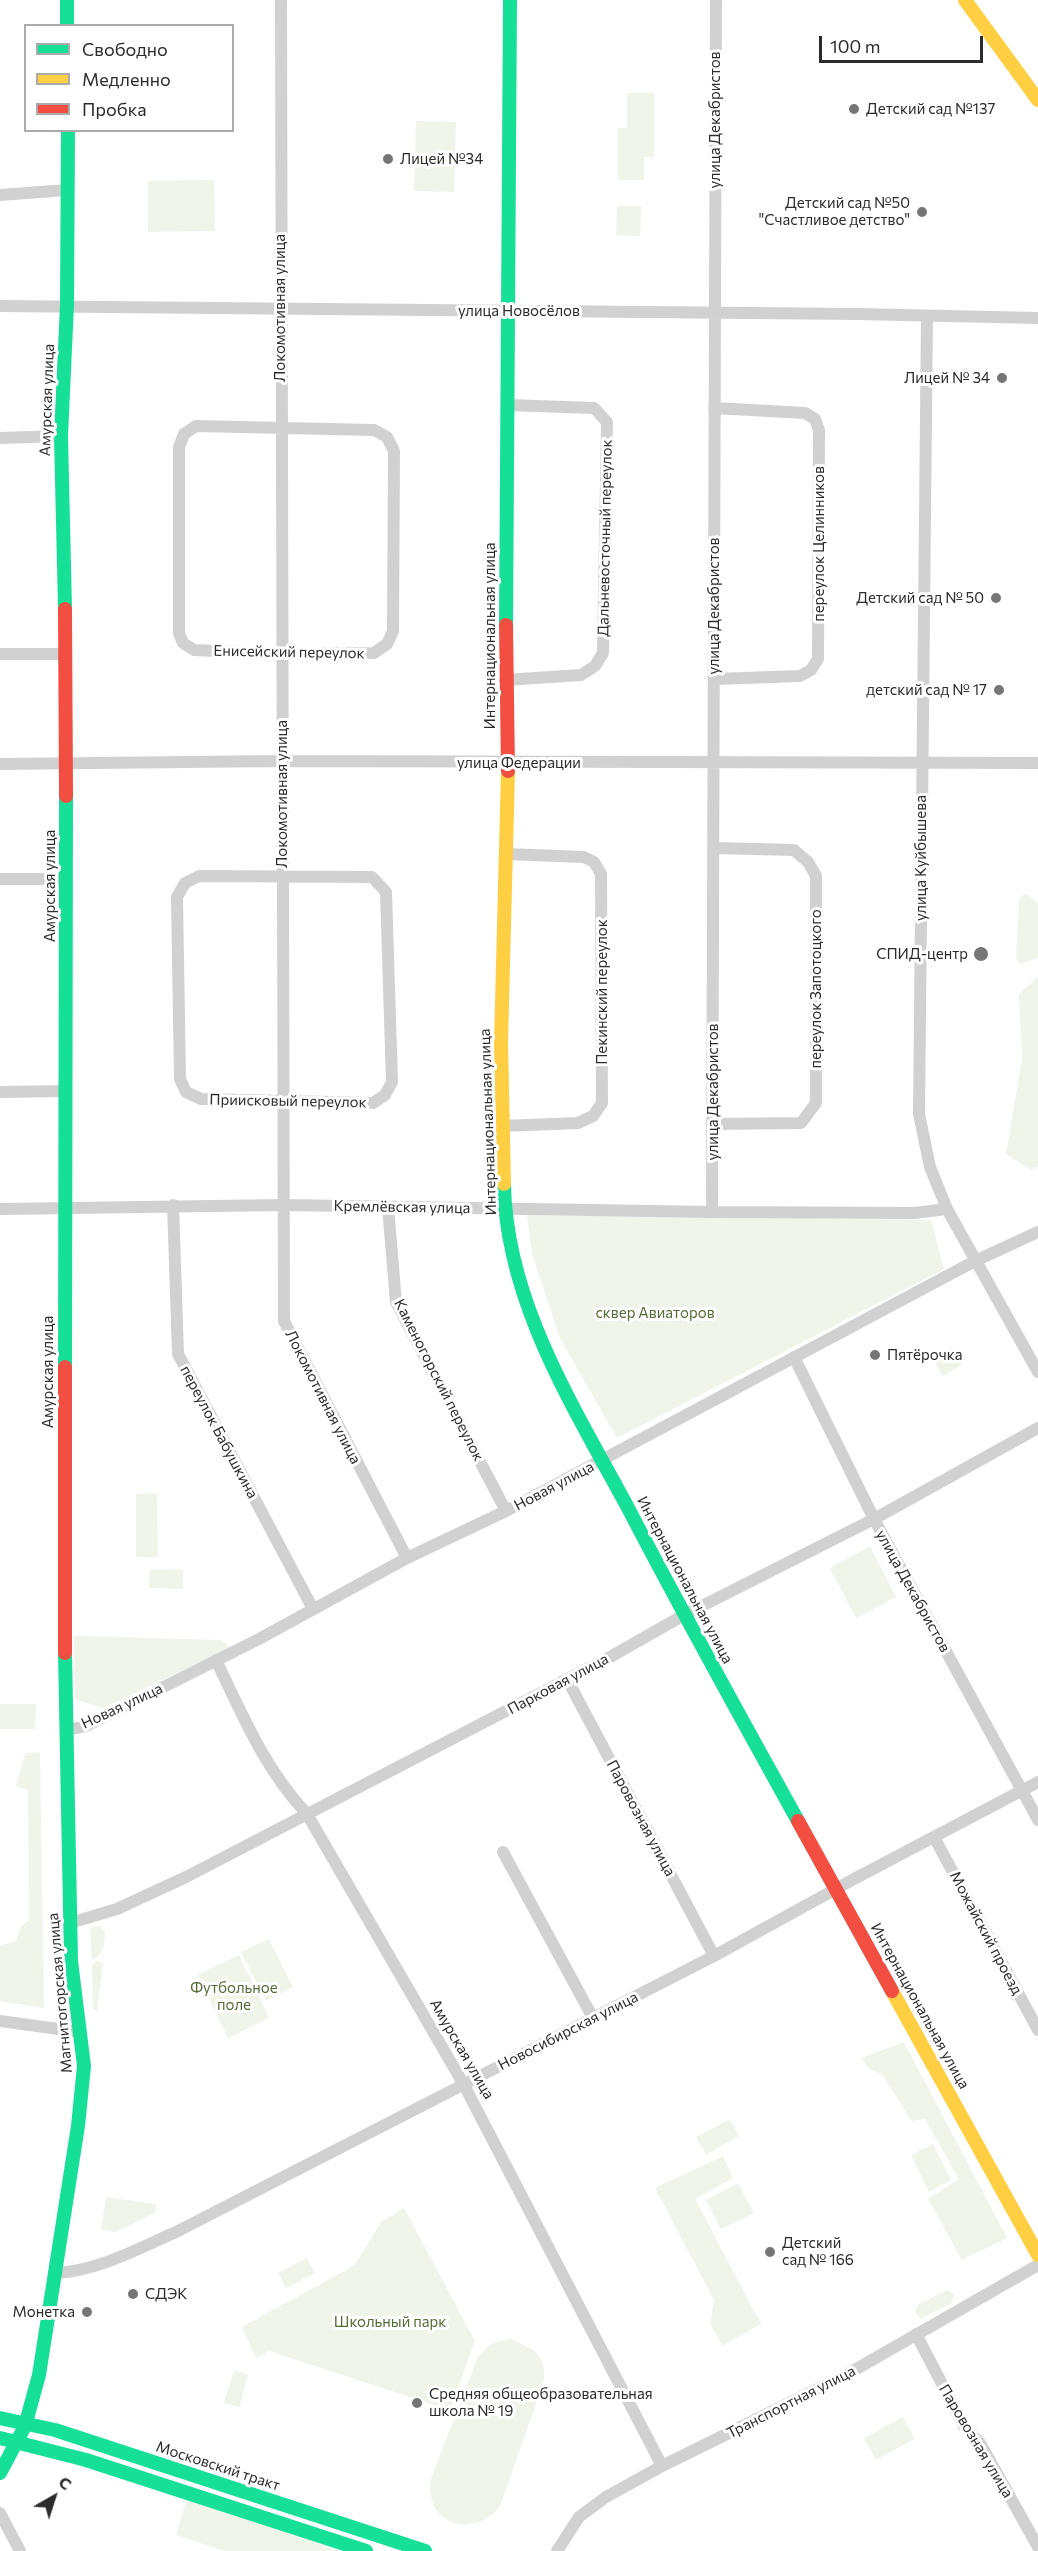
<!DOCTYPE html>
<html>
<head>
<meta charset="utf-8">
<style>
  body { margin:0 }
  #map { position:relative; width:1038px; height:2551px; overflow:hidden; background:#fff; font-family:Commissioner,sans-serif }
  canvas { display:block }
  .legend { position:absolute; left:24px; top:24px; width:210px; height:108px; box-sizing:border-box; background:#fff; border:2px solid #ababab; margin:0; padding:8px 10px; list-style:none; font-size:18px; color:#2c2c2c }
  .legend li { display:flex; align-items:center; gap:12px; height:30px }
  .legend b { width:30px; border:2px solid #ababab }
  .north { position:absolute; left:24px; top:2467px; width:60px; height:60px; -webkit-text-stroke:4px #fff; paint-order:stroke; rotate:39deg; font-size:16px; font-weight:700; line-height:24px; text-align:center; color:#2c2c2c }
  .north::after { content:''; display:block; margin:auto; width:21px; height:27px; background:#2c2c2c; clip-path:polygon(50% 0,100% 100%,50% 72%,0 100%) }
  .scale { position:absolute; left:819px; top:36px; width:164px; height:27px; box-sizing:border-box; border:3px solid #2c2c2c; border-top:0; padding-left:8px; font-size:18px; line-height:21px; white-space:nowrap; color:#2c2c2c; -webkit-text-stroke:4px #fff; paint-order:stroke }
</style>
</head>
<body>
<div id="map">
<canvas width="1038" height="2551"></canvas>
<ul class="legend">
<li><b style="height:8px;background:#16e098"></b>Свободно</li>
<li><b style="height:8px;background:#ffcf43"></b>Медленно</li>
<li><b style="height:8px;background:#f24e42"></b>Пробка</li>
</ul>
<div class="north">С</div>
<div class="scale">100 m</div>
</div>
<script>
const g = document.querySelector('canvas').getContext('2d');
g.lineJoin = 'round';
function fillPath(path, color) {
  g.fillStyle = color;
  g.fill(path, 'evenodd');
}
function strokePath(path, color, width, dash) {
  g.strokeStyle = color;
  g.lineWidth = width;
  g.lineCap = dash ? 'butt' : 'round';
  g.setLineDash(dash || []);
  g.stroke(path);
}
function write(font, color, halo, rows, align = 'center') {
  g.font = font + ' Commissioner,sans-serif';
  g.lineWidth = 6;
  g.setLineDash([]);
  g.textBaseline = 'middle';
  g.strokeStyle = halo;
  g.fillStyle = color;
  for (const [text, x, y, turn = 0] of rows) {
    g.save();
    g.translate(x, y);
    g.rotate((+turn || 0) * Math.PI / 180);
    g.textAlign = isNaN(turn) ? turn : align;
    if (halo) g.strokeText(text, 0, 0);
    g.fillText(text, 0, 0);
    g.restore();
  }
}
const green = new Path2D(`
  M627,93h27v64h-10v23h-26v-52h9z
  M416,121l40,1 -2,70 -40,-1z
  M214,180l1,51 -67,1v-51z
  M617,206h24l-1,30 -24,-1z
  M1023,895h6l9,8v55l-17,6 -5,-5 3,-59z
  M1038,977v189l-7,4 -25,-16 16,-95 -3,-65z
  M527,1215l404,5 13,49 -327,169 -57,-100 -28,-84z
  M952,1347l10,18 -19,11 -11,-18z
  M157,1493l1,64h-22v-63z
  M870,1546l26,51 -40,21 -26,-50z
  M150,1569l33,1v19l-34,-1z
  M74,1636l148,4 8,8 -127,60 -28,-9z
  M0,1704h36l-1,25h-35z
  M40,1752l4,256 -44,-7v-55l16,-5 5,-15 8,-6 -1,-130 -12,-4 9,-33z
  M99,1925l6,6c-1,13 0,23 -13,29l-2,-32z
  M269,1939l24,48 -27,14 -25,-49z
  M239,1955l30,63 -41,20 -30,-63z
  M97,1961l6,2 -6,48 -4,-2 -1,-44z
  M904,2042l103,196 -45,22 -34,-61 31,-20 -34,-60 -14,2 -28,-46 -14,-6 -8,-11z
  M730,2119l9,17 -33,19 -10,-18z
  M933,2144l18,36 -22,12 -18,-37z
  M723,2156l10,22 -38,21 66,125 -39,22 -12,-23 4,-23 -59,-112z
  M738,2183l16,30 -33,16 -15,-29z
  M106,2197l50,7 -1,9 -40,19 -14,-2z
  M404,2208l71,133 -25,69 -181,-59 -13,7 -14,-31 113,-62 26,-43z
  M307,2258l8,15 -29,15 -8,-15z
  M947,2290l7,4 -2,9 -32,16 -5,-8 4,-7z
  M510,2339c23,9 36,15 34,42l-44,125c-26,33 -74,20 -70,-25l47,-122c9,-13 17,-18 33,-20z
  M234,2370l14,5 -9,32 -15,-4z
  M903,2417l12,22 -39,21 -12,-22z
  M187,2497l151,54h-114l-48,-16z`);
const street = new Path2D(`
  M281,0l3,1321 123,237
  M0,195l67,-5
  M0,306l857,8 181,4
  M927,316l-8,798 11,53 17,42 91,163
  M196,426l178,4 13,7 7,14 -1,180 -6,13 -13,9 -91,1 -89,-4 -11,-7 -4,-10v-186l5,-13z
  M0,438l61,-2
  M0,654h66
  M714,679l86,-3 11,-6 7,-11 1,-229 -4,-11 -10,-6 -91,-5
  M505,680l76,-5 14,-9 8,-13 4,-231 -13,-14 -87,-3
  M0,764l281,-3 757,2
  M199,876l173,1 14,15 6,190 -7,13 -12,8 -172,-4 -15,-7 -6,-13 -3,-182 8,-14z
  M0,879h66
  M0,1092l66,-1
  M712,1124l89,-1 15,-20v-227l-8,-14 -14,-12 -80,-2
  M502,1126l76,-3 15,-7 9,-13 -1,-229 -7,-12 -10,-5 -78,-3
  M173,1205l5,149 135,255
  M388,1207l8,95 110,209
  M0,1209l284,-4 428,7 202,1 33,-4
  M712,1212l4,-1212
  M794,1357l80,162 164,301
  M216,1660c26,54 49,110 91,154l157,271 198,381
  M567,1679l147,277
  M67,1730l19,-4 173,-87 148,-81 99,-47 469,-250 63,-29
  M934,1837l104,193
  M503,1852l90,166
  M70,1923l47,-14 69,-32 424,-220 74,-42 190,-96 164,-91
  M0,2021l80,11
  M55,2273c43,-2 82,-24 121,-41l538,-276 140,-77 184,-97
  M916,2334l48,92 16,17 58,104
  M0,2513l20,38
  M557,2551l22,-34 27,-20 56,-31 182,-90 194,-111`);
const fast = new Path2D(`
  M67,0v26
  M65,609l-4,-173 6,-131 1,-175
  M506,625l4,-625
  M504,1184c2,117 69,222 123,322 55,106 113,210 171,315
  M65,1367l1,-571
  M0,2418l55,12 370,121
  M0,2438l86,22 280,91
  M0,2473l25,-47 14,-51 39,-249 6,-60 -13,-105 -6,-308`);
const slow = new Path2D(`
  M965,0l73,100
  M504,1184l-3,-142 7,-271
  M892,1991l146,264`);
const jam = new Path2D(`
  M65,609l1,187
  M506,625l2,146
  M65,1653v-286
  M798,1821l94,170`);
const markers = [
  [854,109,6,"#767676"],
  [388,159,6,"#767676"],
  [922,212,6,"#767676"],
  [1002,378,6,"#767676"],
  [996,598,6,"#767676"],
  [999,690,6,"#767676"],
  [981,954,8,"#767676"],
  [875,1355,6,"#767676"],
  [770,2252,6,"#767676"],
  [133,2294,6,"#767676"],
  [87,2312,6,"#767676"],
  [417,2403,6,"#767676"]
];
const poiNames = [
  ["Детский сад №137",866,109],
  ["Лицей №34",400,159],
  ["Детский сад №50",910,203,"right"],
  ["\"Счастливое детство\"",910,220,"right"],
  ["Лицей № 34",990,378,"right"],
  ["Детский сад № 50",984,598,"right"],
  ["детский сад № 17",987,690,"right"],
  ["СПИД-центр",968,954,"right"],
  ["Пятёрочка",887,1355],
  ["Детский",782,2243],
  ["сад № 166",782,2260],
  ["СДЭК",145,2294],
  ["Монетка",75,2312,"right"],
  ["Средняя общеобразовательная",429,2394],
  ["школа № 19",429,2411]
];
const streetNames = [
  ["улица Декабристов",715,120,-90],
  ["Локомотивная улица",280,308,-90],
  ["улица Новосёлов",519,311],
  ["Амурская улица",47,400,-88],
  ["Дальневосточный переулок",605,538,-89],
  ["переулок Целинников",819,544,-90],
  ["улица Декабристов",714,606,-90],
  ["Интернациональная улица",490,636,-90],
  ["Енисейский переулок",289,652,1],
  ["улица Федерации",519,763],
  ["Локомотивная улица",282,794,-90],
  ["улица Куйбышева",921,858,-90],
  ["Амурская улица",50,886,-90],
  ["переулок Запотоцкого",816,989,-90],
  ["Пекинский переулок",602,992,-90],
  ["улица Декабристов",713,1092,-90],
  ["Приисковый переулок",288,1101,1],
  ["Интернациональная улица",488,1122,-92],
  ["Кремлёвская улица",402,1207,1],
  ["Амурская улица",48,1372,-90],
  ["Каменогорский переулок",439,1380,63],
  ["Локомотивная улица",323,1397,63],
  ["переулок Бабушкина",219,1432,62],
  ["Новая улица",554,1486,-28],
  ["Интернациональная улица",685,1580,62],
  ["улица Декабристов",913,1591,61],
  ["Парковая улица",558,1684,-28],
  ["Новая улица",122,1706,-25],
  ["Паровозная улица",641,1818,62],
  ["Можайский проезд",986,1933,62],
  ["Магнитогорская улица",60,1993,-95],
  ["Интернациональная улица",920,2006,61],
  ["Новосибирская улица",568,2031,-27],
  ["Амурская улица",462,2049,60],
  ["Транспортная улица",791,2402,-27],
  ["Паровозная улица",976,2441,59],
  ["Московский тракт",218,2466,18]
];
const parkNames = [
  ["сквер Авиаторов",655,1313],
  ["Футбольное",234,1988],
  ["поле",234,2005],
  ["Школьный парк",390,2322]
];
fillPath(green, '#f0f5ea');
strokePath(street, '#d1d1d1', 12);
strokePath(fast, '#16e098', 14);
strokePath(slow, '#ffcf43', 14);
strokePath(jam, '#f24e42', 14);
for (const [x, y, r, color] of markers) {
  const dot = new Path2D();
  dot.arc(x, y, r, 0, 2 * Math.PI);
  g.fillStyle = color;
  g.fill(dot);
  strokePath(dot, '#fff', 2);
}
write('15px', '#2c2c2c', '#fff', poiNames, 'left');
write('15px', '#2c2c2c', '#fff', streetNames);
write('15px', '#546c36', '#fff', parkNames);
</script>
</body>
</html>
